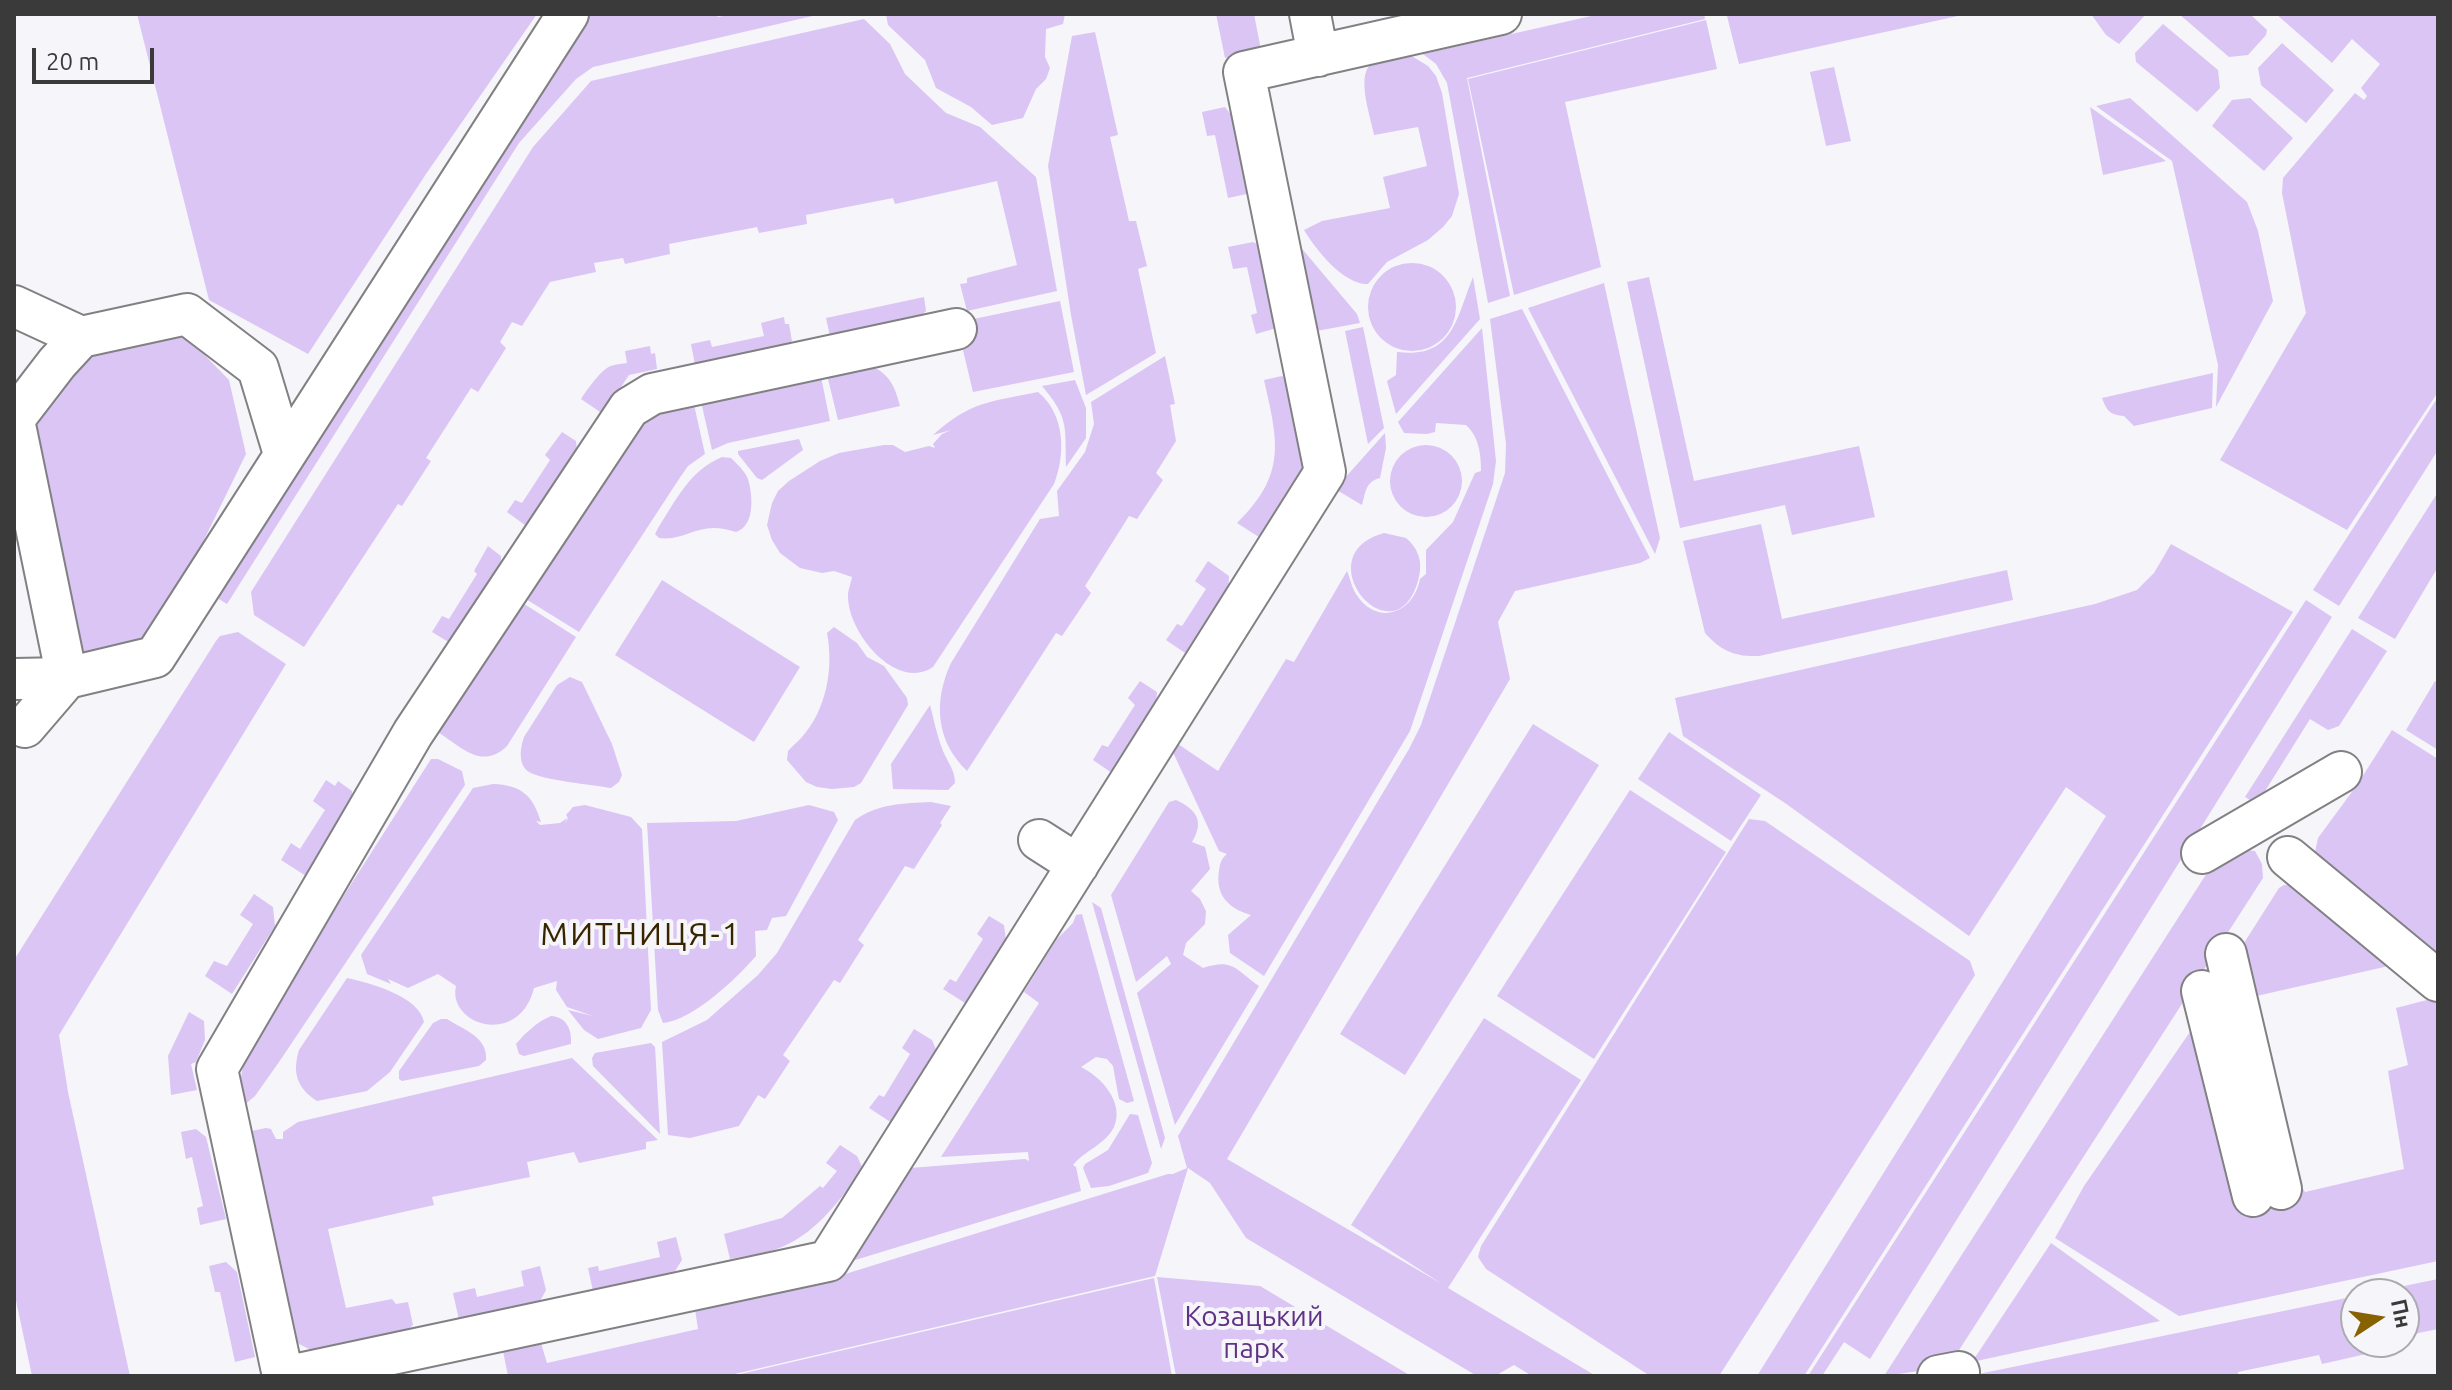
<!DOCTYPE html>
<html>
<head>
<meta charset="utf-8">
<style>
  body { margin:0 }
  #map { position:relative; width:2452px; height:1390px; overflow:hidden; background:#f6f5f9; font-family:Ubuntu,sans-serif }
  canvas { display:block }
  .frame { position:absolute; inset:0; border:16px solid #3a3a3b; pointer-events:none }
  .north { position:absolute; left:2340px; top:1278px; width:80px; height:80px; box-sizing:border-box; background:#f6f5f9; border:2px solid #abaaad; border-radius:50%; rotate:78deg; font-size:22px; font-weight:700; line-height:32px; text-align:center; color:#3a3a3b }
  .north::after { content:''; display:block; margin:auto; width:28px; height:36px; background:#886100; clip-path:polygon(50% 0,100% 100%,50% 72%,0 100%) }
  .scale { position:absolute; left:32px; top:48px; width:122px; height:36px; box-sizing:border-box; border:4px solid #3a3a3b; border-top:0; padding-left:10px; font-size:24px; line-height:28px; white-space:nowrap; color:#3a3a3b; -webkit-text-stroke:6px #f6f5f9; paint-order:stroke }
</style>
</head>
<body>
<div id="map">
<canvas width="2452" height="1390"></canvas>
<div class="frame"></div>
<div class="north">Пн</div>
<div class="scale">20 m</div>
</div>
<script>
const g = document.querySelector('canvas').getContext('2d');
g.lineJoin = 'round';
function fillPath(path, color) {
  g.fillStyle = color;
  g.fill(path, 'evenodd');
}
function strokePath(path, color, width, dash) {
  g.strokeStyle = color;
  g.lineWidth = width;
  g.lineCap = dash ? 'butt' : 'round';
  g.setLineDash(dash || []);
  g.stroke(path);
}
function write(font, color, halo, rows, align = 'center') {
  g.font = font + ' Ubuntu,sans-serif';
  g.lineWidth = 8;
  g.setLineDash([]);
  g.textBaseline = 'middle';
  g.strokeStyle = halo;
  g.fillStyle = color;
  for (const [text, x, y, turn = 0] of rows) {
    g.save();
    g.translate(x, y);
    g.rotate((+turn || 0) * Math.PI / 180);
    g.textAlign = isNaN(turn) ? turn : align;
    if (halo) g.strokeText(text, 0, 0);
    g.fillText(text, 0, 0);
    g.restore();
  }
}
const green = new Path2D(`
  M137,14h400l-111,160 -118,180 -99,-54z
  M580,14h136l2,3 15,-3h88l-228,53 -17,12 -57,64 -292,461 -23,-14z
  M886,14h179l-2,10 -17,5 -1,28 5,11 -4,11 -10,10 -13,29 -31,7 -21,-18 -35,-19 -11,-28 -37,-35z
  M1216,14h38l7,36 -36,8z
  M1600,14h104l1,5 -238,59 43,218 -22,7 -41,-220 -11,-19 -13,-10z
  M1736,14h231l-228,50 -12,-48z
  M2091,14h55l-27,30 -13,-9z
  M2179,14h71l17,16 -1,5 -18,20 -19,2z
  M2276,14h162v378l-91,138 -127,-70 86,-147 -24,-120 1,-15 72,-85 9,7 3,-4 -6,-8 19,-24 -28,-25 -20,24z
  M864,19l26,25 15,30 41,39 34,14 56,50 21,114 -90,20 -7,-27 7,-1v-5l50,-13 -20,-84 -102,23 -2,-6 -87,17 1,9 -48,9 -2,-6 -88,17 1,10 -45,10 -2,-6 -29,5 2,9 -46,10 -28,44 -10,-4 -12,20 6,6 -28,44 -7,-4 -45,70 5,3 -29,45 -4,-2 -94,143 -50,-32 -3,-23 282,-445 58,-66z
  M1706,20l11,49 -152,33 36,165 -87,28 -46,-216z
  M2163,24l55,46 2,18 -23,24 -61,-50 -1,-9z
  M1095,32l23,103 -8,2 19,84h7l11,45 -9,3 18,84 -70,42 -15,-80 -23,-149 24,-130z
  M2282,43l52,47 -28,33 -45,-38 -3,-17z
  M1405,52l23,14 8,10 6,17 17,101 -7,22 -9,11 -15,13 -41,22 -19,22c-24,1 -52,-34 -64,-54l18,-9 68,-13 -7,-31 44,-11 -9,-39 -44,8c-3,-18 -20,-63 0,-73 9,-5 21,-7 31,-10z
  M1834,67l17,74 -25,5 -16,-74z
  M2130,98l117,104 11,29 15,70 -57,106 2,-42 -46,-204 -76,-55z
  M2250,98l43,40 -29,33 -52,-45 20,-26z
  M1225,107l11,14 15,72 -23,5 -13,-63 -8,1 -5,-24z
  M2090,107l76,54 -63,14z
  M1253,242l10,5 17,80 -24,7 -5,-19 6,-2 -10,-46 -14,2 -5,-22z
  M1298,244l59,70 3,9 -49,9z
  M1368 307a44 44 0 1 1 88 0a44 44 0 1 1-88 0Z
  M1473,277l7,42 -84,95 -9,-33 9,-6 1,-23c56,7 59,-33 76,-75z
  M1649,277l45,204 165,-35 16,71 -83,18 -7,-30 -105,23 -53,-246z
  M1604,283l56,255 -5,16 -127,-246z
  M924,297l2,14 -10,11 -85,19 -5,-23z
  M1060,301l14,71 -101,20 -11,-46 5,-1 -8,-23z
  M1522,309l128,249 -10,5 -125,28 -17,31 12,57 -283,480 215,125 -91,-59 133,-207 97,62 -133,208 148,88h-64l-18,-11 -19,11h-18l-231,-138 -36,-55 -22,-15 -33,108 -429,100h-218l-5,-25 38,-8 6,20 151,-34 -3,-20 147,-34 326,-101h5l14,-6 -9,-32 231,-387 12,-24 84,-252 1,-29 -16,-125z
  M784,317l1,7h4l3,17 -9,10 -87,19 -5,-26 19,-4 2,7 52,-11 -3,-13z
  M1363,327l21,101 -16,16 -23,-113z
  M1482,328l14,133 -3,23 -83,247 -146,245 -34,-23 -2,-18 23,-20c-22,-6 -36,-20 -32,-44 1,-8 2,-12 8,-17l-8,-3 -48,-103 4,-6 43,29 68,-112 8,3 53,-91c3,7 5,17 9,23 20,32 57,21 64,-15l6,-5v-24l27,-28 22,-49 6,-2c0,-17 -2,-34 -15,-46l-30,-2 -1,9 -8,2 -23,-1 -6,-11z
  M183,333l46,47 17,74 -66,135 -29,54 -78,18 -43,-230 60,-77z
  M650,346l1,8 4,-1 2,16 -28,6 -26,39 -22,-15c5,-8 18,-26 26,-31 5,-4 15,-4 20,-5l-2,-12z
  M1165,356l10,48 -5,1 6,36 -20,32 7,7 -26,39 -8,-3 -44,70 6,7 -29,43 -6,-3 -89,138c-31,-30 -34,-69 -16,-108l89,-144 19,-3 -2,-25 28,-39 9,-28 -3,-22z
  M869,365c20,8 26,21 31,41l-62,14 -12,-49z
  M820,372l10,49 -102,22 -16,7 -12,-53z
  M2213,373l-1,35 -78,18 -10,-10c-14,-1 -17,-5 -22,-18z
  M1282,376l11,6 13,78 -5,19 -39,60 -25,-16c50,-49 41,-81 27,-143z
  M1075,380l11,28v30l-20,29c-1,-41 3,-49 -24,-81z
  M1038,392c27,22 28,62 16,92l-121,183c-37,25 -86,-35 -85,-72 0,-5 3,-12 4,-18l-18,-6 -12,2 -22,-5 -20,-15 -8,-13 -5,-15 5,-22 6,-12 11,-10 31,-20 19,-8 45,-8h9l12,7 24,-6 6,2 -2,-4 9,-10 9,-4 -18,5c38,-34 57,-33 105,-43z
  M2438,397v53l-99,156 -26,-16z
  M693,400l12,54 -17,12 -9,13 -100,153 -58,-36 110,-173z
  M562,432l14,9 1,10 -48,77 -22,-16 8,-12 7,3 28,-43 -5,-5z
  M1385,433l1,15 -6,30c-15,4 -14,14 -18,27l-27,-16z
  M799,439l4,11 -41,30 -5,-2 -19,-24v-3z
  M1390 481a36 36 0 1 1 72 0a36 36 0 1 1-72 0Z
  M722,457l9,1c6,6 14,13 17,21 5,17 7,47 -12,53 -38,-13 -49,10 -77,6l-4,-4 3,-6c18,-28 32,-58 64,-71z
  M2438,492v75l-43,72 -37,-21z
  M1761,524l21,95 225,-49 6,30 -254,56c-24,1 -38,-5 -54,-23l-22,-92z
  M1384,533l22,5c14,12 17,26 12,43 -24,82 -115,-26 -34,-48z
  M2171,544l122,68 -489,764h-47l349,-560 -40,-29 -97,149 -184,-133 -102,-67 -8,-38 420,-94 42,-14 17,-17z
  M488,546l13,10v18l-46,72 -23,-14 10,-16 7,3 28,-45 -3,-3z
  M1208,561l21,15 -1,18 -40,61 -22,-15 11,-16 5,2 24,-37 -11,-8z
  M662,580l138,87 -46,75 -139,-87z
  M518,600l58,37 -69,109c-26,25 -46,0 -71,-15z
  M2306,600l26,17 -462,742 -26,-17 -22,34h-14z
  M834,627l23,16 10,14 17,9 23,32 1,7 -47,78 -7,4 -22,2 -15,-2 -11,-5 -19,-22 1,-9c4,-5 10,-9 14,-14 24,-27 32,-68 25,-104z
  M2352,629l35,22 -48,75 -11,4 -18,-11 -53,85 -12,-7z
  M238,632l48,32 -227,371 9,57 62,284h-98l-18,-85v-331l202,-319 4,-5z
  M570,677l12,5 30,62 10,31 -3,7 -8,6c-18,-3 -69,-8 -82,-16 -11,-7 -9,-24 -5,-35l33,-52z
  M1140,681l17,11 -1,12 -44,69 -19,-13 9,-15 6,2 27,-42 -7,-7z
  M2435,681l3,2v67l-32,-20z
  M930,705c4,15 7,31 13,46 5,12 12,19 12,32l-7,7 -55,-1 -2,-25z
  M1533,724l66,41 -194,310 -65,-41z
  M2392,730l46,29v200l-113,-95 -10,-12 3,-14 39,-53z
  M1669,732l92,63 -30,46 -93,-62z
  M431,759h7l24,12 3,14 -186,277 -24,34 -13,11c-6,-32 4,-51 18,-80z
  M326,780l9,6 3,-5 14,10 1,13 -47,72 -25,-16 10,-17 9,6 25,-39 -12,-9z
  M493,784c29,1 40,12 48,38l-5,-1 4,4 20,-2 7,-5 -3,6 4,-6 -2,-3 7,-8 12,-2 46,12 11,12 9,181 -10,18 -43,11 -14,-9 -16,-20 25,6 -26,-9 -11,-17 1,-9 -23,7c-15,60 -87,37 -78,-2l-18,-12 -30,14 -20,-9 3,5 -24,-10 -6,-19 112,-167z
  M1630,790l96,62 -132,207 -97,-63z
  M1176,800c20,9 29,21 16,42l13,5 5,22 -19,22 9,8 6,12 -1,13 -19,19 -3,12 20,13c30,-10 32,1 56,18l-84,139 -38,-132 34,-29 -4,-8 -31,26 -25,-87 58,-93z
  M931,802l20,4 -11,17 2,2 -28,44 -9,-3 -47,74 6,5 -24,38 -6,-3 -51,75 7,6 -25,38 -7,-4 -19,31 -49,12 -22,-3 -6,-93 45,-22 51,-45 19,-22 78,-133c22,-16 49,-17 76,-18z
  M809,805l25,7 4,8 -52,96 -14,2 -5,12 -12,1 1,25c-20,23 -63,64 -93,67l-5,-13 -11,-187 89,-2z
  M1749,819l16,2 205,140 5,14 -256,401h-69l-164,-107 -8,-12 3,-11z
  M2223,848l32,3 7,13 1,14 -311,483 -12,7 -56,8z
  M2284,885h7l102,80 -141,32 -15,-43 42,-66z
  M254,894l19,13 2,19 -43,68 -27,-18 9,-15 13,5 26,-42 -13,-9z
  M1092,902l9,6 64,230 -4,11z
  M1082,914l52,187 -7,2 -8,-4 -6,-33 -6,-7 -11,-2 -15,10c19,9 44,35 33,60 -8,17 -30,24 -41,38l3,2 5,24 -229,70 58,-93 115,-9 4,2 -1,-9 -87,5 98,-154 -15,-11 33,-53 16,-16 3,-8z
  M989,916l15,9 2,15 -41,63 -22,-14 7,-10 6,3 27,-43 -6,-5z
  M347,978c23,5 72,18 77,44l-34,50 -23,19 -50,10c-20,-13 -25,-28 -18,-51z
  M2431,999l7,6v256l-259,55 -124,-78 29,-52 108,-157 51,172 60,-12 2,3 99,-23 -16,-98 20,-6 -12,-57z
  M189,1012l15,9 1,19 -9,22 -5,2 6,26 -26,5 -3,-39z
  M551,1016c16,1 21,14 20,28l-47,12 -5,-2 -3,-10c9,-11 21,-22 35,-28z
  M441,1019h6c17,11 41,18 39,41l-7,6 -77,15 -3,-2v-8l34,-48z
  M914,1029l18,11 5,12 -45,71 -23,-15 10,-13 5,2 26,-43 -8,-6z
  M651,1043l4,4 5,87 -67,-68 -1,-8 3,-5z
  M572,1058l86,82 -12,2v7l-67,14 -5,-11 -47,10 3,15 -98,20 2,8 -106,24 18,79 46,-9 4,5 12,-2 5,23 -13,12 -85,15 -16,-8 -8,-11 -44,-201 19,-4 5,1 5,10h7v-7l15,-10z
  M1130,1114l8,1 14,48 -4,10 -39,13 -18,2 -8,-20 2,-4 23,-14z
  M196,1129l10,8 20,82 -26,6 -3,-17 6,-2 -11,-49 -6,2 -5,-27z
  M840,1145l17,11 6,13c-24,32 -49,68 -89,81 -14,4 -29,6 -44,9l-6,-25 58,-16 38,-32 3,2 14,-17 -11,-8z
  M676,1237l6,23 -7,11 -82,20 -5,-23 10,-2 1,5 61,-14 -3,-15z
  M2051,1243l109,78 -188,41z
  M226,1262l11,10 18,85 -20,5 -15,-70h-5l-6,-26z
  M540,1266l6,24 -6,11 -81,19 -6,-27 22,-5 2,9 47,-11 -3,-15z
  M1157,1277l103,9 151,90h-235z
  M1154,1278l18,98h-440z
  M2438,1279v50l-34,7v-42h-39z
  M2356,1296v46h21l-4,1 2,9 -53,12 -3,-9 -81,17v4h-269z`);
const minor = new Path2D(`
  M1310,14l8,42
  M14,306l67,31
  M14,419l43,-56 24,-26 106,-23 71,54 26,86
  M14,420l53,258 88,-21 413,-643
  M14,679l53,-1
  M25,727l42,-49
  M1039,840l39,25
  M2202,853l139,-81
  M2288,857l150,124
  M2226,954l55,235
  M2202,991l51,205
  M283,1376l-66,-307 196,-336 216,-325 23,-14 304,-65
  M289,1376l539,-115 497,-789 -81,-400 257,-58
  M1938,1376l21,-4`);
const parkNames = [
  ["Козацький",1254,1317],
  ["парк",1254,1349]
];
const quarterNames = [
  ["МИТНИЦЯ-1",641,934]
];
fillPath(green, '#dac5f5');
strokePath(minor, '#818083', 44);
strokePath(minor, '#fff', 40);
write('28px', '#5e3386', '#f6f5f9', parkNames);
g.letterSpacing = '2px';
write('32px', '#382500', '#f6f5f9', quarterNames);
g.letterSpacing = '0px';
</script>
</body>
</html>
